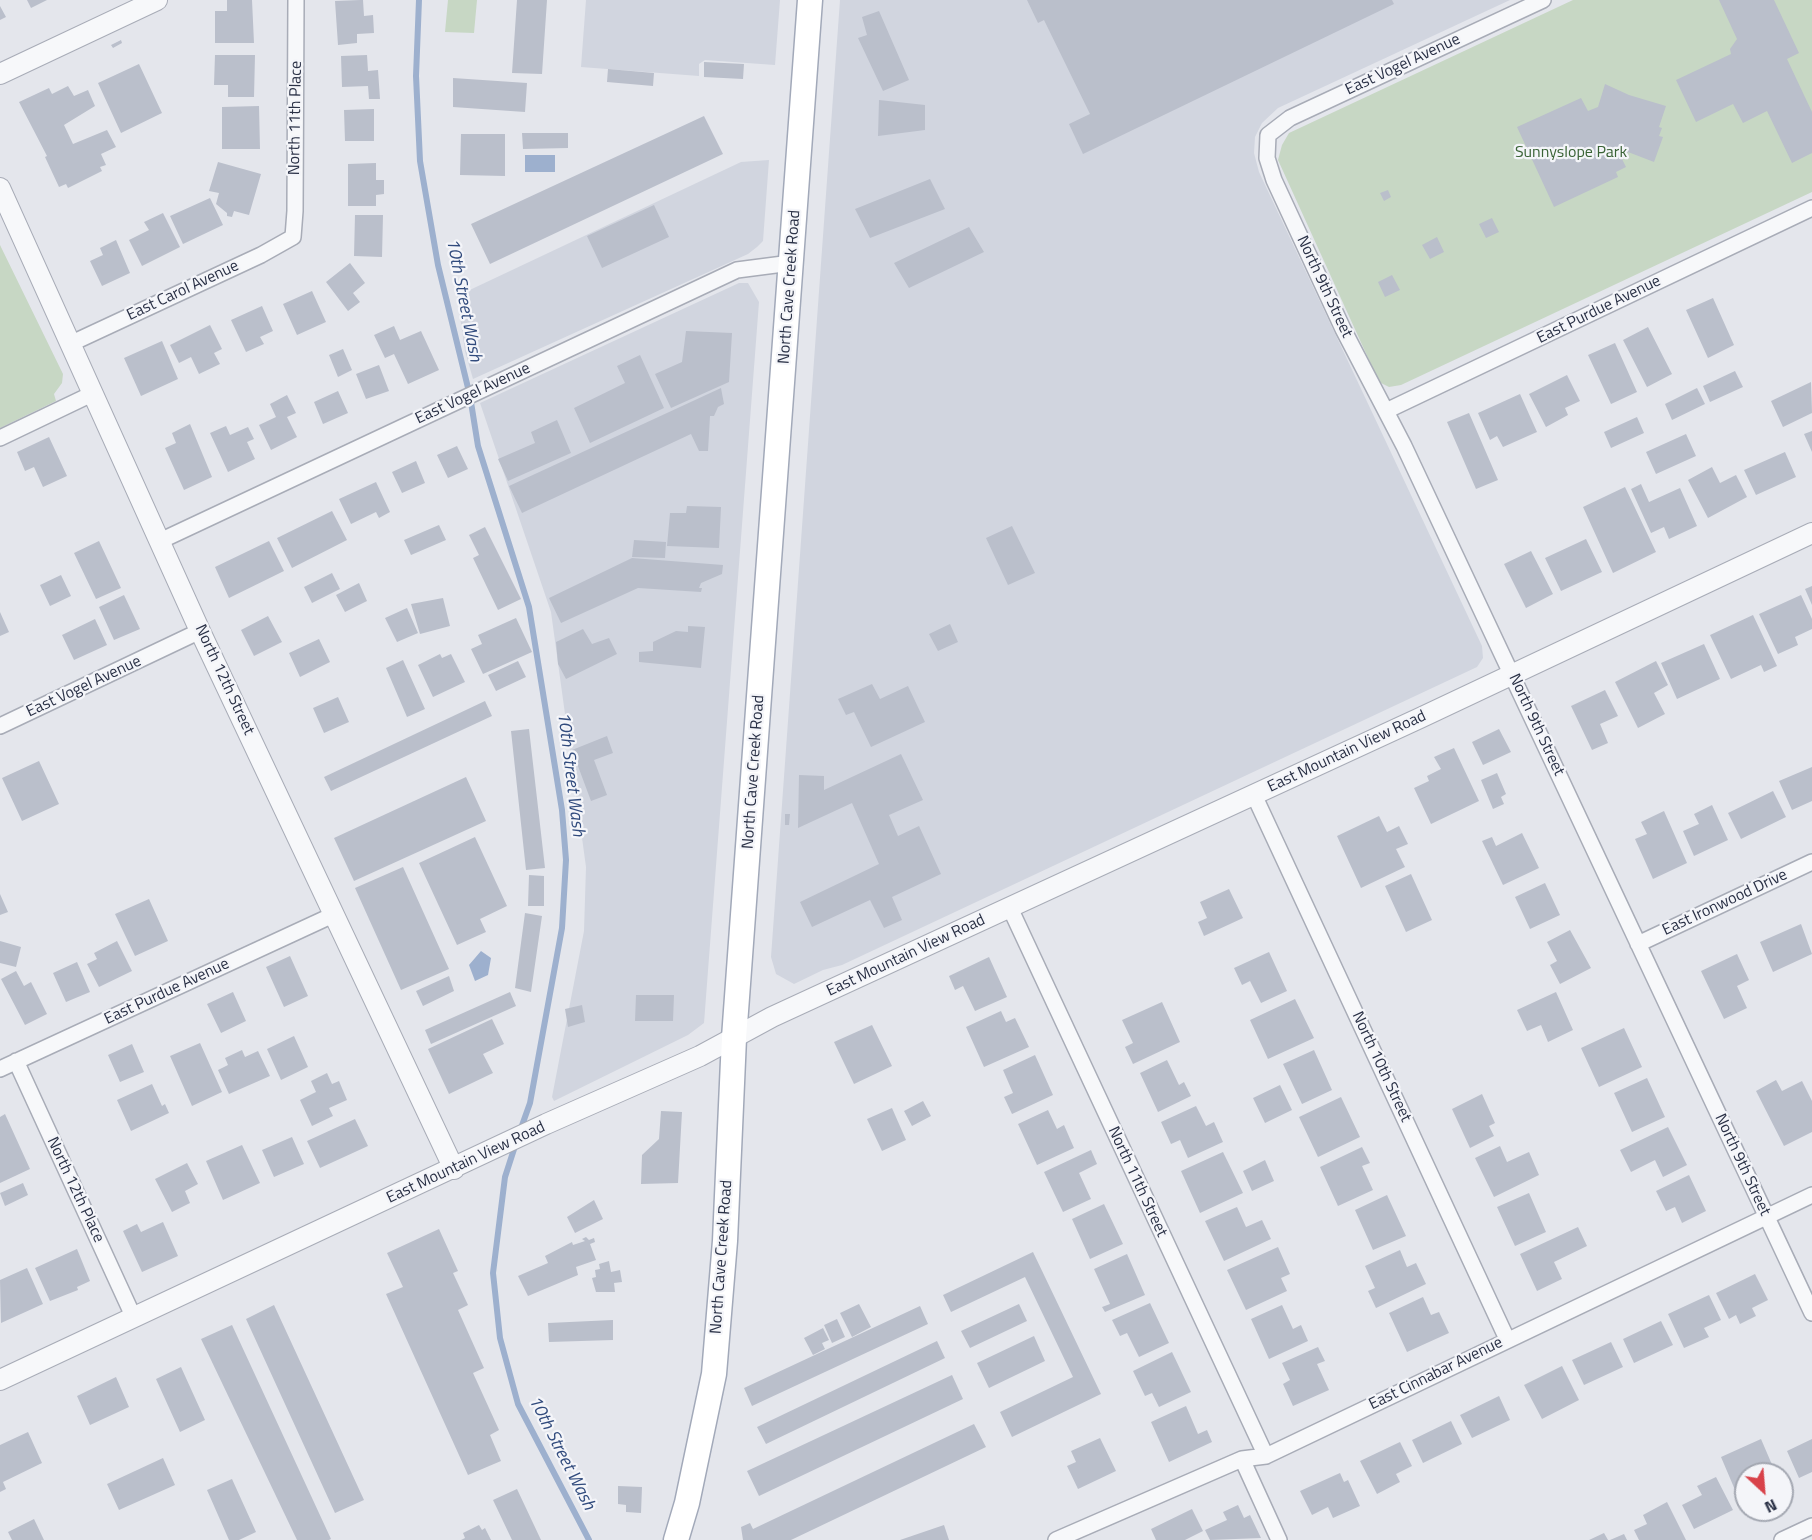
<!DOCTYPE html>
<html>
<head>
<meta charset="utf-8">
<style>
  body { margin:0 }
  #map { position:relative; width:1812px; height:1540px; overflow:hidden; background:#e4e6ec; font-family:"Titillium Web",sans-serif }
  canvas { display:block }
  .north { position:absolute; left:1734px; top:1462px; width:60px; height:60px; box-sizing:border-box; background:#f4f5f9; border:2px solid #a3a7b1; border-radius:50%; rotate:154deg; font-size:16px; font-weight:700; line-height:24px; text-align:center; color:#2a3146 }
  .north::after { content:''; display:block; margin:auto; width:21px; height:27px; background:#d8424a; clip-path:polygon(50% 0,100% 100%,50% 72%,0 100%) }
</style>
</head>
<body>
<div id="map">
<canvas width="1812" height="1540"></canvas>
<div class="north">N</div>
</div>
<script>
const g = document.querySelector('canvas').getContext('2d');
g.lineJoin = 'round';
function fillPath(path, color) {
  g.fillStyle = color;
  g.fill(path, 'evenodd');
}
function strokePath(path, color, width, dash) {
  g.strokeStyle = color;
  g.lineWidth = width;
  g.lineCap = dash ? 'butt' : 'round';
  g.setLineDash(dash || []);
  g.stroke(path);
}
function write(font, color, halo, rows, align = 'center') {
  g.font = font + ' "Titillium Web",sans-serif';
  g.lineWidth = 4.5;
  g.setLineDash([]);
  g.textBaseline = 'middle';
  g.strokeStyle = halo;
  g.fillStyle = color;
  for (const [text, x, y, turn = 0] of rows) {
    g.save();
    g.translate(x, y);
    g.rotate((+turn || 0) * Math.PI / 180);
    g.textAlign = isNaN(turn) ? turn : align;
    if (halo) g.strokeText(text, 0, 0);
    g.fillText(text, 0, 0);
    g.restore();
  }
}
const built = new Path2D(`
  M586,0h194l-5,65 -70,-5 -6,4v12l-118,-9z
  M840,0h670l-232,108 -16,15 -7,14 -1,16 5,19 223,474 1,12 -6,9 -635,298 -19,5 -29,14 -18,-10 -5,-17z
  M769,160l-6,81 -6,6 -9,7 -275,125 -8,-28 -8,-55 284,-134z
  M739,283h9l11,19 -55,721 -16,12 -134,66 -2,-4 32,-166 2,-64 -35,-255 -71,-209z`);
const green = new Path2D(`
  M448,0h29l-3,33 -29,-1z
  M1573,0h239v192l-411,193 -12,2 -10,-5 -101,-222 4,-15 7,-12z
  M0,245l63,129 -1,9 -8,11 2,7 -56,27z`);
const water = new Path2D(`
  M525,155h30v17h-30z
  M481,951l10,7 -3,17 -13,6 -6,-16z`);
const stream = new Path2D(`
  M419,0l-3,76 4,85 18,104 32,131 8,50 51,161 33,203 4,50 -4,68 -32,175 -10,28
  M516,1143l-11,34 -12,96 7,65 18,66 71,136`);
const building = new Path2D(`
  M27,0h20l-16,8z
  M227,0h25l2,43h-39v-32h12z
  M360,0h3l1,16 9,-1 1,18 -17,1v9l-19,2 -3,-44z
  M517,0h30l-5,74 -30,-1z
  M1027,0h365l2,4 -311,150 -14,-30 21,-10 -46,-94 -6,3z
  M1719,0h55l25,53 -12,6 25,53v41l-20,10 -25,-52 -24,12 -10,-19 -37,18 -20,-42 55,-26 -1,-5 7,-10z
  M0,6l6,11 -6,3z
  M879,11l30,69 -26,11 -25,-53 9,-3 -5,-18z
  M121,40l1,3 -9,5 -2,-3z
  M215,55h40l-1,42h-26v-12h-14z
  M367,55l1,16 10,-1 2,29h-11l-1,-13 -26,1 -1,-31z
  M704,62l40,2 -1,15 -39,-2z
  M139,64l23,49 -41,20 -23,-50z
  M608,69l46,4 -1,13 -46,-4z
  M453,78l74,5 -2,29 -72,-5z
  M1605,84l24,11 37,11 -7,21 3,1 -3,8 4,1 -9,25 -26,-10 -6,7 4,8 -10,5 2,5 -64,30 -37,-80 64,-29 7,13 10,-4z
  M68,86l6,10 14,-6 7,16 -31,19 9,19 34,-14 9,17 -15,7 5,11 -6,2 2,4 -34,17 -2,-4 -7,3 -14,-30 2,-1 -28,-54 30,-14 3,6z
  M879,100l46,5v25l-47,6z
  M259,106l1,43h-38v-42z
  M374,109v32h-29l-1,-31z
  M704,116l19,38 -233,110 -19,-40z
  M522,133h46v15l-45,1z
  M461,134h44v42l-45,-1z
  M218,162l43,12 -12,41 -15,-4 -2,6 -5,-1v-3l-11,-9 3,-11 -10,-2z
  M376,163v17h8v14l-8,1v11h-28v-42z
  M930,179l15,30 -75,29 -15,-29z
  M1388,190l3,7 -7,4 -4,-8z
  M210,198l13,27 -40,19 -13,-28z
  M654,205l15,32 -67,31 -15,-32z
  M163,213l17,34 -38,19 -13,-26 20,-10 -5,-8z
  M355,215h28l-1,42 -28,-1z
  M1492,218l7,14 -13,6 -7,-14z
  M969,227l15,25 -75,36 -15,-25z
  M1437,237l7,15 -14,7 -8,-14z
  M116,240l14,33 -28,13 -12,-25 13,-6 -3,-7z
  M350,263l15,20 -12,10 7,9 -12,9 -22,-29z
  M1392,275l8,15 -15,7 -7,-15z
  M312,291l14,31 -29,13 -14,-31z
  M1713,298l21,47 -26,13 -22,-48z
  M262,306l11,25 -13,6 4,7 -18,8 -15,-32z
  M210,325l12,24 -8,4 6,11 -21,10 -8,-17 -12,6 -9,-18z
  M394,326l6,14 21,-9 18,39 -31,14 -14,-30 -9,4 -11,-23z
  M1648,327l24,47 -25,13 -24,-47z
  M686,331l46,2 -3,49 -58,26 -16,-34 27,-12z
  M162,341l16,38 -37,17 -17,-38z
  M1615,343l22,49 -26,12 -23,-49z
  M343,349l9,21 -14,7 -9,-22z
  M640,355l24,53 -74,35 -16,-35 51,-25 -8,-17z
  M379,365l10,26 -23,8 -10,-25z
  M1735,371l8,16 -33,15 -7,-16z
  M1567,375l13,26 -15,7 3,7 -22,12 -17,-33z
  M1811,382l1,31 -29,14 -12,-26z
  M721,388l3,16 -6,3 -4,9h-4l-2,35h-9l-8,-17 -169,79 -13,-27z
  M1697,388l8,16 -33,16 -7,-16z
  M338,391l10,22 -25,11 -9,-22z
  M1520,394l17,38 -34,15 -6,-11 -7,4 -12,-27z
  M287,395l9,18 -9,4 10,20 -26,13 -12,-25 17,-8 -6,-13z
  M1469,413l29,67 -22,9 -29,-67z
  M1637,417l7,16 -33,15 -7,-16z
  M557,420l14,33 -63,28 -10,-22 37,-16 -4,-11z
  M190,424l22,53 -28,13 -19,-42 11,-5 -4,-10z
  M226,426l4,9 18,-8 6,12 -7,3 8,17 -27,13 -18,-39z
  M1812,431v21l-8,-18z
  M1686,434l10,22 -40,18 -10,-22z
  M49,437l18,39 -24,11 -9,-20 -9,4 -8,-19z
  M457,446l11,23 -20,9 -11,-23z
  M1785,452l11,25 -40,18 -12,-25z
  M416,461l9,22 -23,10 -10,-21z
  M1712,467l8,16 16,-8 11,22 -39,21 -20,-38z
  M376,482l14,30 -11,6 -3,-6 -25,12 -12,-25z
  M1641,484l8,18 31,-14 17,38 -28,13 -5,-12 -13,6 -20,-44z
  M1625,487l31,65 -43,21 -30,-66z
  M687,506l34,1 -2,41 -52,-2 3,-33h16z
  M332,511l15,29 -55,28 -15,-30z
  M439,525l7,15 -35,15 -7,-15z
  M1012,526l23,47 -27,12 -22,-47z
  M485,527l36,72 -23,11 -25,-52 6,-3 -10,-20z
  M1586,539l16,33 -41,19 -16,-33z
  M634,540l32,2 -1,16 -33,-1z
  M99,541l22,47 -25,11 -22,-46z
  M269,541l15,30 -55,27 -14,-31z
  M1531,551l22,43 -27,14 -22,-44z
  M632,558l91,7 -1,9 -21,9 -2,5h3l-1,4 -63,-4 -77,35 -12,-25z
  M332,573l8,16 -28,14 -8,-16z
  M61,575l10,21 -21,10 -10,-21z
  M359,583l8,18 -22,11 -9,-17z
  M1812,586v19l-7,-16z
  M124,595l16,34 -26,11 -15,-33z
  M1801,595l11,24v10l-17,8 3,8 -20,9 -19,-40z
  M443,598l7,28 -30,8 -9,-30z
  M407,608l11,25 -21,9 -12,-24z
  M0,612l9,20 -9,4z
  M1753,615l24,51 -13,6 -3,-7 -30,14 -21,-44z
  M268,616l14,26 -28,14 -13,-26z
  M516,618l16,34 -49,22 -12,-25 11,-5 -4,-9z
  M95,619l12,26 -33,15 -12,-25z
  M950,624l8,18 -20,9 -9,-17z
  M688,626l17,1 -4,41 -62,-6v-10l14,-1v-9l23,-11 12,1z
  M583,629l9,15 17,-6 8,16 -51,25 -8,-15 -2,-22z
  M319,639l11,23 -30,15 -11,-24z
  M1704,644l16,35 -43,20 -16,-36z
  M440,654l2,4 9,-4 14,28 -32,15 -15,-32z
  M403,660l22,49 -18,8 -21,-49z
  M518,661l8,16 -30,14 -8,-16z
  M1656,661l12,24 -14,8 11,21 -27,14 -23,-46z
  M872,684l8,15 28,-13 17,36 -54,25 -17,-35 -8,3 -8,-16z
  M1605,690l13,26 -18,8 8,19 -16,7 -21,-44z
  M338,697l11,25 -25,11 -11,-25z
  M485,701l7,15 -161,75 -7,-14z
  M529,729l16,139 -19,2 -15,-139z
  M1499,729l12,23 -28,13 -11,-23z
  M607,736l6,17 -19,7 13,35 -16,6 -19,-51z
  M1454,748l25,53 -48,23 -17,-36 15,-7 -2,-5 14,-7 -7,-12z
  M901,754l22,46 -34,15 9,21 21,-10 22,48 -49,23 10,23 -18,8 -14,-28 -58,27 -12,-25 79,-38 -27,-61 -54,25 1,-53 25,1v14z
  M39,761l20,43 -37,17 -20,-43z
  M1812,767v34l-20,9 -13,-29z
  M1497,773l9,21 -5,3 3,7 -11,5 -12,-29z
  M466,777l20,44 -132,60 -20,-43z
  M1773,791l13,26 -45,22 -13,-26z
  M1712,805l16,35 -34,16 -11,-25 16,-7 -5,-10z
  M1664,811l23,52 -34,16 -18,-40 12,-5 -6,-12z
  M785,814h5l-1,11h-4z
  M1379,816l8,16 12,-6 9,18 -12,5 9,18 -44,21 -24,-52z
  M1522,833l17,35 -36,17 -21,-44 10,-4 4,9z
  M475,837l32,69 -27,13 6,13 -29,13 -38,-82z
  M403,867l46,102 -48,21 -46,-102z
  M1411,874l21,46 -26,12 -21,-46z
  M529,875l15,1v30h-16z
  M1545,883l15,32 -30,14 -15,-32z
  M1229,889l14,29 -39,18 -6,-14 9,-4 -7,-16z
  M0,894l8,18 -8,3z
  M149,899l19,42 -33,15 -20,-42z
  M525,913l17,3 -11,76 -16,-4z
  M1801,924l11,30 -39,18 -13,-30z
  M1570,930l21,38 -31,16 -10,-19 7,-4 -10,-19z
  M0,941l21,6 -5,20 -16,-4z
  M117,941l15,30 -33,16 -12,-23 10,-5 -3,-6z
  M1269,952l18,39 -26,12 -11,-22 -8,4 -8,-17z
  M1737,954l12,26 -12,6 10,22 -23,11 -23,-48z
  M290,956l18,40 -24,11 -18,-40z
  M989,957l18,40 -32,14 -12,-25 -8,4 -6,-14z
  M77,962l13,30 -24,10 -13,-29z
  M16,971l8,15 7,-4 16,32 -22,11 -24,-46z
  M449,976l5,15 -31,15 -7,-15z
  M233,992l13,29 -25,12 -14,-29z
  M510,992l6,14 -85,38 -6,-14z
  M1556,992l17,38 -25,12 -7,-17 -14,6 -10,-21z
  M636,995h38l-1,26h-38z
  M1295,999l19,39 -46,21 -18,-39z
  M1162,1002l18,40 -47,22 -8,-17 8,-4 -11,-23z
  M582,1005l3,17 -17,5 -3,-18z
  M1001,1011l5,11 9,-4 14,29 -45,20 -18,-40z
  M492,1019l12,25 -21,10 10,19 -44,21 -21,-45z
  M872,1025l20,41 -38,18 -20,-42z
  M1624,1028l18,39 -43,20 -18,-39z
  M294,1036l14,31 -27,13 -14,-31z
  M200,1043l22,49 -30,14 -22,-50z
  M132,1044l12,28 -24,10 -12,-27z
  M242,1050l3,7 13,-6 12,25 -41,18 -11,-24 10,-5 -3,-7z
  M1314,1050l18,40 -30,14 -19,-40z
  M1035,1055l18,40 -41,19 -8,-17 9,-4 -10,-23z
  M1167,1060l12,25 5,-3 7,14 -33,16 -18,-39z
  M327,1073l5,11 7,-3 8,19 -18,8 4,8 -21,10 -12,-26 16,-8 -5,-11z
  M1647,1078l18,39 -33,15 -18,-39z
  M1776,1080l6,11 20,-10 10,20v31l-28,14 -28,-55z
  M152,1084l10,22 3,-2 4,9 -38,18 -14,-31z
  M1280,1085l12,25 -27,13 -12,-25z
  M1482,1094l13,29 -6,3 5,10 -24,12 -18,-39z
  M1341,1097l19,40 -42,20 -19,-40z
  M923,1101l8,15 -19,10 -8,-15z
  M1196,1106l10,20 8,-4 9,20 -35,16 -8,-18 -9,4 -10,-22z
  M892,1108l14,32 -24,11 -15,-32z
  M1048,1110l9,19 7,-4 10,23 -37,17 -19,-41z
  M661,1111l21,1 -4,71 -37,1 1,-29 17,-16z
  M5,1114l25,55 -30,14v-66z
  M355,1119l13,27 -48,22 -13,-27z
  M1668,1127l19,38 -24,12 -8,-17 -24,12 -11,-22z
  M292,1137l12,27 -30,13 -12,-27z
  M242,1145l18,38 -37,17 -17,-39z
  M1500,1146l7,16 22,-10 10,23 -45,22 -19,-39z
  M1362,1147l8,16 -8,3 11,24 -35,16 -18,-39z
  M1091,1150l6,14 -18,9 12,26 -28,13 -19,-40z
  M1223,1152l20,41 -43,20 -19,-42z
  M1265,1160l9,21 -22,10 -9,-20z
  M187,1163l11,21 -13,7 5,12 -18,9 -17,-33z
  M1689,1175l17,36 -24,12 -7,-16 -9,4 -10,-20z
  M23,1183l5,12 -23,11 -5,-13z
  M1529,1193l17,39 -31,14 -18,-39z
  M1387,1195l19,41 -33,14 -18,-40z
  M594,1200l9,19 -28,14 -8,-16z
  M1104,1204l19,40 -33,15 -18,-40z
  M1237,1207l9,20 16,-7 9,19 -47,22 -19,-40z
  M163,1222l15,34 -36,16 -19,-41 14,-7 4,8z
  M1578,1227l9,19 -33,16 8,17 -25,12 -17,-37z
  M439,1229l19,42 -5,2 15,32 -10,5 26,58 -11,5 26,57 -9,5 11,26 -33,14 -82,-181 17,-7 -16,-34z
  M586,1237l3,3 5,-2 1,4 -5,2 6,16 -20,7 2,8 -50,21 -10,-20 30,-13 -3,-7 27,-14 1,3 12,-4 -3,-2z
  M1278,1247l12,27 -9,4 6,13 -41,19 -19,-40z
  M77,1249l13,32 -13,6 1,3 -28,11 -15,-33z
  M1400,1250l7,17 9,-4 10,21 -50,24 -8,-17 7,-3 -10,-22z
  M1033,1252l68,142 -89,43 -12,-25 73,-35 -48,-100 -74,35 -8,-17z
  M1127,1254l18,41 -40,17 -3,-5 8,-3 -16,-35z
  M609,1261l2,11 9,-2 2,12 -8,1 1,9h-19l-4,-14 4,-1 -1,-7 5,-1 -1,-5z
  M27,1268l16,36 -42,19 -1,-43z
  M1755,1274l13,26 -16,8 4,8 -16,8 -4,-9 -7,4 -13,-26z
  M1709,1295l12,25 -17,8 5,9 -25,11 -16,-34z
  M1423,1297l8,18 8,-3 10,21 -42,19 -18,-39z
  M1150,1303l19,40 -30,14 -12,-24 -7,3 -8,-16z
  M859,1304l12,23 -19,10 -12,-24z
  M1019,1304l8,17 -57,27 -9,-17z
  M274,1305l90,195 -29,13 -89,-194z
  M1282,1305l11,24 8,-4 7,16 -39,18 -18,-40z
  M920,1306l8,18 -176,82 -8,-18z
  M837,1319l8,18 -13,6 -8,-18z
  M613,1320v20l-64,2 -1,-19z
  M1661,1321l12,24 -39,18 -11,-24z
  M232,1325l99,214 -2,1h-32l-96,-201z
  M823,1328l6,12 -7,3 3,6 -12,6 -9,-17z
  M1034,1336l11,25 -56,27 -12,-25z
  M937,1341l8,17 -179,86 -9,-17z
  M1611,1342l12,25 -39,18 -12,-25z
  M1318,1347l7,14 -8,3 12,26 -36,16 -10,-22 7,-4 -8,-17z
  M1172,1352l19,40 -32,15 -7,-14 -7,3 -12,-25z
  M1562,1366l17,34 -37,19 -18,-34z
  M181,1367l24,53 -25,12 -24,-53z
  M952,1375l11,24 -204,97 -12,-25z
  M116,1377l13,30 -39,18 -13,-29z
  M1499,1396l11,24 -38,18 -12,-23z
  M1186,1406l12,28 9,-4 5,12 -43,20 -18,-40z
  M1451,1421l11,23 -39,19 -11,-23z
  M974,1424l12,23 -195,93h-48l-2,-13 9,-4 3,6z
  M28,1432l14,31 -39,19 3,7 -6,3v-47z
  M1100,1438l16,33 -38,18 -11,-23 9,-4 -5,-11z
  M1761,1439l15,35h-30l-2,37 -23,-54z
  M1812,1439v33l-13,6 -12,-27z
  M1400,1442l12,24 -16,8 4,8 -23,12 -17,-33z
  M163,1458l12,27 -56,25 -12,-26z
  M1340,1473l4,9 4,-2 12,26 -27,12 -5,-11 -16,8 -12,-24z
  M1716,1477l17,33 -39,19 -12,-24 20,-10 -5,-9z
  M232,1479l24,53 -17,8h-10l-22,-50z
  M618,1486l24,1 -1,26 -15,-1v-7l-8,-1z
  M517,1489l24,51h-29l-19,-40z
  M1667,1502l19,38h-47l-5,-10 13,-6 -4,-9z
  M1238,1505l6,13 6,-3 11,23 -51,2 -5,-10 22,-10 -4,-8z
  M1192,1509l11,22 -18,9h-29l-5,-11z
  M34,1519l10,21h-32l-4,-8z
  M479,1525l3,5 3,-2 6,12h-30l4,-2 -2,-5z
  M944,1525l5,15h-49z
  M1604,1533l4,7h-19z
  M1624,1534l3,6h-17z`);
const minor = new Path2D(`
  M1543,0l-253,118 -22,17 -1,23 7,22 69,149 61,117 408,867
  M72,343l189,-88 32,-18 2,-26 1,-211
  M1386,411l426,-203
  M0,438l94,-45
  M160,541l577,-271 54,-7
  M0,726l200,-95
  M1254,795l253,544
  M1010,908l256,548
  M1638,944l174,-82
  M16,1061l118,257
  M0,1069l333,-154
  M1242,1459l37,81
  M1056,1540l186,-81 24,-3 546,-261
  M1782,1540l30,-14`);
const tertiary = new Path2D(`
  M0,74l157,-74
  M0,188l200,443 254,538
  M0,1380l546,-256 154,-68 72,-39 648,-299 392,-185`);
const primary = new Path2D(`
  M676,1540l11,-37 27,-129 11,-133 9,-203 76,-1038`);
const streetNames = [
  ["East Vogel Avenue",1403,65,-25],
  ["North 11th Place",296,118,-89],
  ["North Cave Creek Road",790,287,-86],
  ["North 9th Street",1324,287,65],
  ["East Carol Avenue",183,291,-25],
  ["East Purdue Avenue",1599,310,-26],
  ["East Vogel Avenue",473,394,-25],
  ["North 12th Street",224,680,65],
  ["East Vogel Avenue",84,687,-25],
  ["North 9th Street",1536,725,65],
  ["East Mountain View Road",1347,752,-25],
  ["North Cave Creek Road",754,772,-86],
  ["East Ironwood Drive",1725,903,-25],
  ["East Mountain View Road",906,956,-25],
  ["East Purdue Avenue",167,992,-25],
  ["North 10th Street",1381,1067,65],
  ["East Mountain View Road",466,1163,-25],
  ["North 9th Street",1742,1165,65],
  ["North 11th Street",1137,1182,65],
  ["North 12th Place",75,1190,65],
  ["North Cave Creek Road",722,1257,-86],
  ["East Cinnabar Avenue",1436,1374,-26]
];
const parkNames = [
  ["Sunnyslope Park",1571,153]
];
const waterNames = [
  ["10th Street Wash",463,300,79],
  ["10th Street Wash",570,774,83],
  ["10th Street Wash",561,1453,63]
];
fillPath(built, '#d1d5df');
fillPath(green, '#c7d7c4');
fillPath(water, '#9db0ce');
strokePath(stream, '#9db0ce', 6);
fillPath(building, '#babfcb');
strokePath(minor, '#a8acb7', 18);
strokePath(tertiary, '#a8acb7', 22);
strokePath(primary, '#a2a9b9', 27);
strokePath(minor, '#f7f8fa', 15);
strokePath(tertiary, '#f7f8fa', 20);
strokePath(primary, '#fff', 24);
write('16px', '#2a3146', '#f4f5f9', streetNames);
write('16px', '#3a6336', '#f4f5f9', parkNames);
write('italic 18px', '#314b7d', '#f4f5f9', waterNames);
</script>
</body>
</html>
